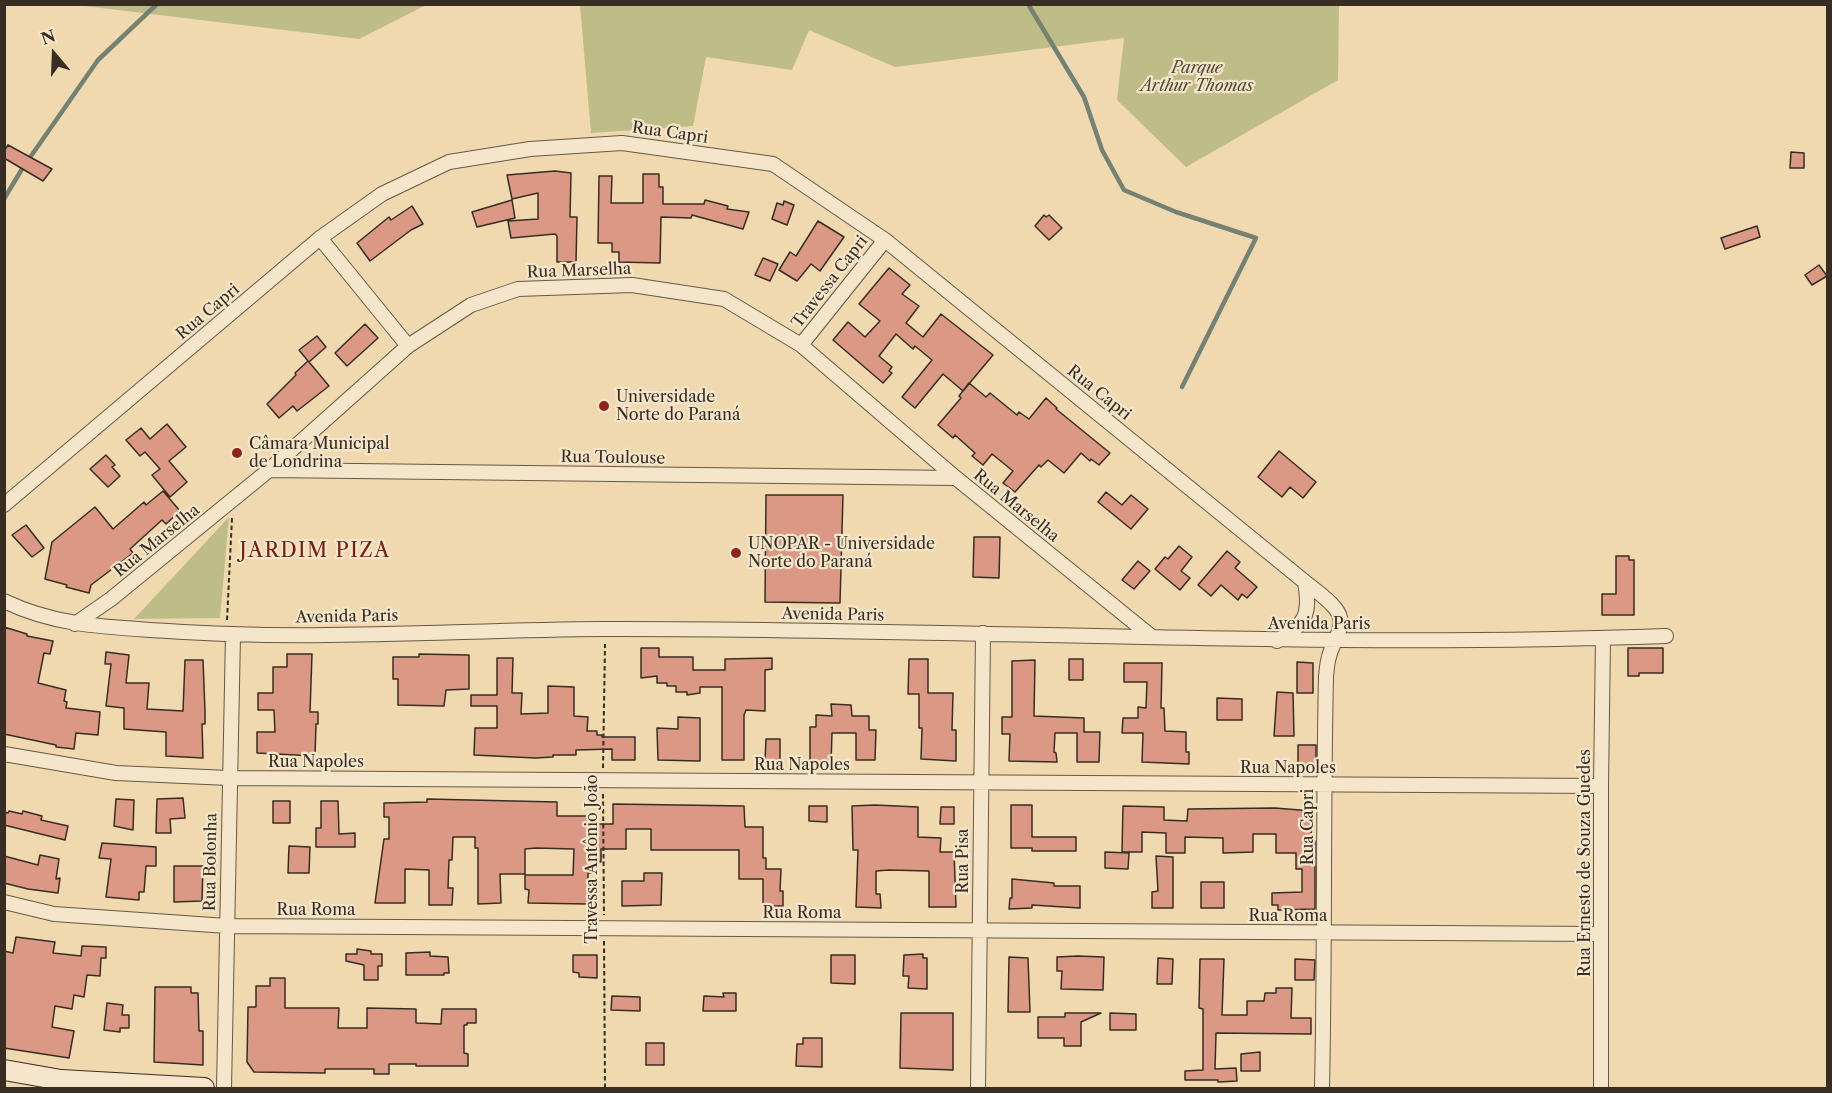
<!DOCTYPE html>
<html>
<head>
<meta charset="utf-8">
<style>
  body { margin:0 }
  #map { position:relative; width:1832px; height:1093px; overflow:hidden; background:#f0d8af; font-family:"Libre Caslon Text",serif }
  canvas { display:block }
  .frame { position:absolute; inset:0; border:6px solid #382d22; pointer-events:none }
  .north { position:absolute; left:24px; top:24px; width:60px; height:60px; -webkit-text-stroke:4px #f5e6cb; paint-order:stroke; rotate:341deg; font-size:16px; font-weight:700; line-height:24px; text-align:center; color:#382d22 }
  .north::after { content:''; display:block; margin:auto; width:21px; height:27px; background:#382d22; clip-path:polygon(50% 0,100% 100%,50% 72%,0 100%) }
</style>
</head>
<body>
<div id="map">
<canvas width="1832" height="1093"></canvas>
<div class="frame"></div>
<div class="north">N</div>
</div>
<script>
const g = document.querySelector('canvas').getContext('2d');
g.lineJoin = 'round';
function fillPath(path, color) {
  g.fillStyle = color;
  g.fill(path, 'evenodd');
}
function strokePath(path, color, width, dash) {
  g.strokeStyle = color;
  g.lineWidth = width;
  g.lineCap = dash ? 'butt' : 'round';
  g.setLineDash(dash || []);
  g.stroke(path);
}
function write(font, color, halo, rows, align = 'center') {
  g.font = font + ' "Libre Caslon Text",serif';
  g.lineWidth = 4.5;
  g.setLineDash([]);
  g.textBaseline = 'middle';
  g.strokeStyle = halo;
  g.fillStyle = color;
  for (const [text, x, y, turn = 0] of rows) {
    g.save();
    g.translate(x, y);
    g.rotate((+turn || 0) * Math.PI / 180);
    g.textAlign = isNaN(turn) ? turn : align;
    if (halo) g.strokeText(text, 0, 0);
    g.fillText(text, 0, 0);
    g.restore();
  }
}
const green = new Path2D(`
  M76,5h350l-67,34z
  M580,5h759l-1,75 -152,87 -69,-67 7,-62 -229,29 -86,-37 -17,40 -86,-13 -13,69 -102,7z
  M229,517l-9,101 -86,1z`);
const stream = new Path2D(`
  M1028,4l56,93 18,53 22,40 52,22 80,26 -74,149
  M4,199l18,-30 76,-109 59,-56`);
const building = new Path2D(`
  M8,145l44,24 -9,12 -39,-23v-7z
  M1791,152l13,1v15h-14z
  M555,171l16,2 -1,44h7l-1,45h-19v-26l-2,-2 -44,4 -3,-17 30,-2v-26l-26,6 -5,-24z
  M643,174h16v13h4v17h41l1,-4 23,6 -1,3 22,3 -6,17 -51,-14 -1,3 -30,-1 -1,46 -41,-1v-10h-7v-9h-14l1,-67h13l-1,27h32z
  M512,200l3,18 -38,9 -5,-15z
  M784,201l10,4 -7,20 -15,-6 5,-16 6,2z
  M412,206l11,18 -12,6 -41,31 -13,-18 32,-26 2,3z
  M1044,215l2,2 3,-2 13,13 -13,12 -14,-14z
  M818,221l26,16 -24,34 -9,-7 -14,17 -18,-11 11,-18 6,4z
  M1757,226l3,11 -35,12 -4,-11z
  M763,258l15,6 -8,17 -15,-6z
  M1819,265l8,11 -15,9 -7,-10z
  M889,268l21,17 -8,9 17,12 -13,17 17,14 18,-23 52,41 -30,36 -20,-17 -28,34 -13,-11 30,-37 -17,-14 -2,3 -17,-15 -17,22 13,11 -3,4 3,2 -9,10 -50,-43 15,-18 17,15 15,-16 -21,-17z
  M365,324l13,14 -31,28 -12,-13z
  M317,336l9,11 -17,15 20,24 -32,25 -4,-5 -14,12 -12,-14 29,-29 -1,-2 13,-12 -9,-11z
  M969,383l17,14 4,-4 27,22 2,-3 10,7 17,-21 11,10 -1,1 54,44 -11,12 -8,-6 -1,2 -9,-8 -17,20 -16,-13 -7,7 -2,-2 -24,27 -12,-9 10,-12 -21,-17 -9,11 -11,-9 3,-3 -20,-18 -2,3 -15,-13 23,-27 -2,-2z
  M167,424l19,23 -17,14 18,21 -17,15 -18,-22 8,-6 -15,-17 -5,4 -14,-16 15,-12 9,11z
  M1279,451l37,31 -13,16 -13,-11 -8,10 -24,-20z
  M106,455l9,10 -3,2 8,9 -12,11 -18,-18z
  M163,491l17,20 -14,13 -4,-4 -32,29 3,4 -42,32 -2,8 -23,-6 1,-2 -22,-6 7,-37 43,-35 18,22 31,-27 2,3z
  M1106,492l16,13 9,-10 17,14 -17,20 -33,-27z
  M766,495h77l-3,108 -75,-1z
  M26,525l18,23 -12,9 -20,-22z
  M974,537h26l-1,41 -26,-1z
  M1179,546l13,11 -11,14 9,7 -10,12 -25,-21 10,-12 3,2z
  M1227,551l13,11 -5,6 22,19 -10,11 -5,-4 -4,6 -17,-15 -10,11 -13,-11z
  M1616,556h13v4h5v55h-32v-21h14z
  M1138,561l12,10 -16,18 -12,-9z
  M4,627l23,7v2l26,5 -3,13 -6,-1 -6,30 28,7 -2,11 3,1 -1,6 34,4 -2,23 -22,-2 -2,16 -18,-2v-2l-52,-11z
  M641,648h18v9h34v13h32v-11l47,-1v11l-7,1v41l-19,-1 -2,5v45h-22v-73h-22v6l-13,2v-3h-11v-6h-9v-3h-10v-7l-16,2z
  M1628,648h35v25h-24v3h-11z
  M106,652l23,3 -3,28h23l-2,26 36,2 2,-51h18l2,51v13h-3l1,34 -37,-2v-24l-42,-3v-21l-18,-2 5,-42h-6z
  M287,654h25l-2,58h8v12h-2l-1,32 -58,-3v-21h18l-1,-22h-16v-17h15v-26h14z
  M419,654l50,1v34l-23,1 -2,16 -46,-1v-26h-5v-22h26z
  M497,658h16l-1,35h10l-1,21 27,-1v-27l26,1v29l14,1 -1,14h10v4h5v2h33v23h-23v-11l-36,1v5h-23v2l-18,1 -61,-3 1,-27h22v-22h-26v-11h26z
  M909,659h19v34h25l-1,37h4v31l-35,-2 1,-31h-3v-34h-11z
  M1069,659h14v21h-14z
  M1035,660l-1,56 50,2v14h16l-1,30h-22v-29h-22l-1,19 2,1 1,9 -48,-1 1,-27h-8v-17h10v-56z
  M1297,662l16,1v30h-16z
  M1124,663h38l-1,45h3l1,23 21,1v20h3v12l-47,-2 1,-29h-21l1,-15h15v-11l8,1 1,-26h-23z
  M1277,692l16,1 1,43h-20z
  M1217,698l25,1v21h-25z
  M831,704l20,1 1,11h17v14h7l-1,30h-19v-27h-24l-1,31 -21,-2v-35h6v-12l16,1z
  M678,717l22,1v43l-42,-1 -1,-32 21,1z
  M766,739h14v22h-15z
  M1298,745h18v20l-18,-1z
  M183,798l2,20 -15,1 1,14h-15l1,-34z
  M116,799l18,1 -1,30 -19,-4z
  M427,799l130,3v14h31v8h25v-20l131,2 1,21h18v31h3v11h15l-1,22h3v15h-20v-27h-24v-29h-88v-21h-25v20h-25v13l-4,-1v12h-9v31l-60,-1 1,-13 -4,-1v-14h48l1,-26 -38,-1 -11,1v25h-25l1,29 -23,1v-56h-3v-11h-22l-1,23h-3l-1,28h5l-1,17h-23v-35l-24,-1v34h-30l9,-64h5v-22h-5v-14l43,-1z
  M273,801h17v22h-17z
  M321,801h17l1,33 16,-1v14h-39v-19h5z
  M875,805l43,2v30l23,1 -1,14h14l2,55h-27v-36l-40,-1 -13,1v23h4l1,14 -25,-1 2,-57h-5l-1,-44z
  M1011,805h21v32h44v14h-44v-3h-21z
  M809,806h18v16l-18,-1z
  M1123,806l41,1v13l23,1 1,-12 87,-1 37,3 -1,30h4v68l-37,1v-5h-6v-12l30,-1v-23h-6v-16h-20v-19h-23v18l-30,1v-15l-38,-1v16h-19v-20l-24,-1v20h-20z
  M941,807h13v17h-14z
  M9,811l13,3 1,-3 19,5 -1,4 27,6 -3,14 -61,-15v-13l4,1z
  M102,843l54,4v19h-10l-2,26h-5v8l-33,-3 5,-38 -12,-1z
  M289,846l21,1 -1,26h-21z
  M1105,852l24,1 -1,16 -23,-1z
  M40,855l19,4 -3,20 4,-1 -2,15 -30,-4 -24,-6v-27l34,9z
  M1156,856l17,1v51h-21v-16l6,-1z
  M174,866h29l-1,35 -28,1z
  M644,873h18l-1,32 -39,1v-25h22z
  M1012,879l42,4v3h26v22l-48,-3v3l-23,1 1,-11h2z
  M1201,882h23v26h-23z
  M16,937l39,5 -2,11 28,3 1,-10 24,1v11h-5l-1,18 -13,-1 -3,22 -10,-2 -2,14 -17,-3 -3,21 22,4 -5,27 -65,-10v-97l9,2z
  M357,949l14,2v3h11v12h-4v14h-14v-15l-18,-4v-7h11z
  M430,952v4l18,1 1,16h-5v2h-38v-22z
  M923,954v4h4v31l-19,-1 1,-12h-6l1,-21z
  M573,955h24v23l-18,-1v-4l-6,-1z
  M831,955h24v29l-24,-1z
  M1078,956l26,1 -1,33 -42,-1 1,-18h-5v-14z
  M1009,957l19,1 2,54h-22z
  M1158,958l15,1 -1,25h-15z
  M1200,959h24l-2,56h25v-14h17l1,-8h11v-5h16l-1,30h20v16l-95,-1 -1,36 21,-1 1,13 -19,1v-2h-33v-9l18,-1v-61l-4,-1z
  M1295,959l20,1 -1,20h-19z
  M270,978h15v30h54l-1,20h29v-20l49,1v14l25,1 1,-15h34v14h-9v2h-3v28l4,1v12h-52v-2h-27v10h-15v-5h-49v4l-71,-1 -7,-10 1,-55h8v-21h14z
  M155,987h36v6h7l1,38h4v34l-49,-3z
  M723,993h13v18h-33l1,-15 20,1z
  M612,996l28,1v14l-29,-1z
  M107,1003l16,2 -1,10h7v13h-9v4l-16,-2z
  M901,1013h52v57l-53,-2z
  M1065,1013h36l-20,9v24h-17v-8h-26v-21h27z
  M1110,1013l26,1v16h-26z
  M803,1038h19v29l-26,-1 1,-22h6z
  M646,1043h18v22h-18z
  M1260,1052v19h-19v-17z`);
const path = new Path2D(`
  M227,620l5,-102
  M603,768l2,-124
  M603,794l1,121
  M604,941l1,147`);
const minor = new Path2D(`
  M320,238l88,108
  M801,345l84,-105
  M269,470l687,8
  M4,505l316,-267 62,-44 67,-32 81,-13 92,-6 151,21 112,76 420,342c10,8 22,16 30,26 14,17 -2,31 -6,49 -2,6 -2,12 -3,19 -3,137 -1,275 -4,412
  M4,601c54,26 106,26 164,30 144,10 290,-1 435,-2 354,-1 708,20 1063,7
  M75,624l36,-25 158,-129 139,-124 63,-41 47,-16 114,-4 92,14 77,46 155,133 196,159
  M1277,641c28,-17 34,-25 28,-59
  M4,754l112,19 113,5 1372,8
  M4,902l50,12 173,12 1374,8
  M224,1088l9,-453
  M978,1088l5,-455
  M1601,1088v-302l2,-148`);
const secondary = new Path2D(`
  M4,1070l57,10 143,8`);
const markers = [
  [604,406,6,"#8f2418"],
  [237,453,6,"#8f2418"],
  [736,553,6,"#8f2418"]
];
const parkNames = [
  ["Parque",1197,68],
  ["Arthur Thomas",1197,86]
];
const streetNames = [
  ["Rua Capri",670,133,8],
  ["Rua Marselha",579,271,-2],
  ["Travessa Capri",830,282,-52],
  ["Rua Capri",208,312,-40],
  ["Rua Capri",1099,393,39],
  ["Rua Toulouse",613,458,1],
  ["Rua Marselha",1016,506,39],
  ["Rua Marselha",157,541,-39],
  ["Avenida Paris",833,615,1],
  ["Avenida Paris",347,617,-1],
  ["Avenida Paris",1319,624],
  ["Rua Napoles",316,762],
  ["Rua Napoles",802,765],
  ["Rua Napoles",1288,768],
  ["Rua Capri",1308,827,-90],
  ["Travessa Antônio João",592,859,-90],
  ["Rua Pisa",963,861,-90],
  ["Rua Bolonha",211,862,-89],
  ["Rua Ernesto de Souza Guedes",1585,863,-90],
  ["Rua Roma",316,910],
  ["Rua Roma",802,913],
  ["Rua Roma",1288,916]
];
const poiNames = [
  ["Universidade",616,397],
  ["Norte do Paraná",616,415],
  ["Câmara Municipal",249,444],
  ["de Londrina",249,462],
  ["UNOPAR - Universidade",748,544],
  ["Norte do Paraná",748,562]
];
const quarterNames = [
  ["JARDIM PIZA",315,551]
];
fillPath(green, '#bebd87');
strokePath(stream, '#738272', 4.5);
fillPath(building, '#db9985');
strokePath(building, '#382d22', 1.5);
strokePath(minor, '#665845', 16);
strokePath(secondary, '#382d22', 22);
strokePath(path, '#382d22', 2, [4.5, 3]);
strokePath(minor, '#f5e6cb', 14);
strokePath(secondary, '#f5e6cb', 20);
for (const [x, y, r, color] of markers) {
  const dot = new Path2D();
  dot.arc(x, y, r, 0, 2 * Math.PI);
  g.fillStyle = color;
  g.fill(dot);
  strokePath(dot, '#f5e6cb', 2);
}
write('italic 16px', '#534a36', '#f5e6cb', parkNames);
write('16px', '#382d22', '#f5e6cb', streetNames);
write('16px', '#382d22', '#f5e6cb', poiNames, 'left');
g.letterSpacing = '1.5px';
write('20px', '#7a1f14', '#f5e6cb', quarterNames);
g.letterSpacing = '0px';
</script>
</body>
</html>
